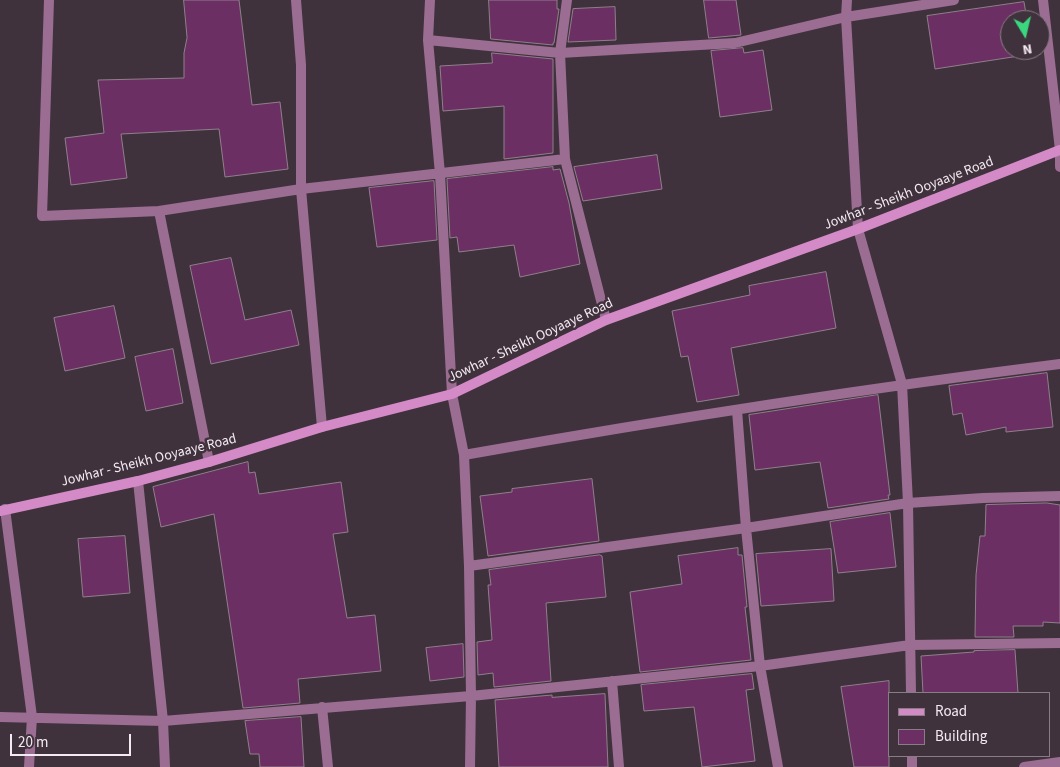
<!DOCTYPE html>
<html>
<head>
<meta charset="utf-8">
<style>
  body { margin:0 }
  #map { position:relative; width:1060px; height:767px; overflow:hidden; background:#40323d; font-family:"Source Sans 3",sans-serif }
  canvas { display:block }
  .legend { position:absolute; left:888px; top:692px; width:162px; height:65px; box-sizing:border-box; background:#40323d; border:1px solid #887c85; margin:0; padding:6px 9px; list-style:none; font-size:15px; color:#f4eaf2 }
  .legend li { display:flex; align-items:center; gap:10px; height:25px }
  .legend b { width:25px; border:1px solid #887c85 }
  .north { position:absolute; left:1000px; top:10px; width:50px; height:50px; box-sizing:border-box; background:#40323d; border:1px solid #887c85; border-radius:50%; rotate:171deg; font-size:14px; font-weight:700; line-height:20px; text-align:center; color:#f4eaf2 }
  .north::after { content:''; display:block; margin:auto; width:18px; height:22px; background:#3bd77f; clip-path:polygon(50% 0,100% 100%,50% 72%,0 100%) }
  .scale { position:absolute; left:10px; top:734px; width:121px; height:22px; box-sizing:border-box; border:2px solid #f4eaf2; border-top:0; padding-left:6px; font-size:15px; line-height:18px; white-space:nowrap; color:#f4eaf2; -webkit-text-stroke:4px #40323d; paint-order:stroke }
</style>
</head>
<body>
<div id="map">
<canvas width="1060" height="767"></canvas>
<ul class="legend">
<li><b style="height:6px;background:#d38ac6"></b>Road</li>
<li><b style="height:14px;background:#6c2f63"></b>Building</li>
</ul>
<div class="north">N</div>
<div class="scale">20 m</div>
</div>
<script>
const g = document.querySelector('canvas').getContext('2d');
g.lineJoin = 'round';
function fillPath(path, color) {
  g.fillStyle = color;
  g.fill(path, 'evenodd');
}
function strokePath(path, color, width, dash) {
  g.strokeStyle = color;
  g.lineWidth = width;
  g.lineCap = dash ? 'butt' : 'round';
  g.setLineDash(dash || []);
  g.stroke(path);
}
function write(font, color, halo, rows, align = 'center') {
  g.font = font + ' "Source Sans 3",sans-serif';
  g.lineWidth = 5;
  g.setLineDash([]);
  g.textBaseline = 'middle';
  g.strokeStyle = halo;
  g.fillStyle = color;
  for (const [text, x, y, turn = 0] of rows) {
    g.save();
    g.translate(x, y);
    g.rotate((+turn || 0) * Math.PI / 180);
    g.textAlign = isNaN(turn) ? turn : align;
    if (halo) g.strokeText(text, 0, 0);
    g.fillText(text, 0, 0);
    g.restore();
  }
}
const building = new Path2D(`
  M184,0h55l13,105 28,-3 8,67 -63,8 -6,-48 -98,5 6,44 -56,7 -6,-47 39,-5 -6,-53 86,-2v-25l3,-15z
  M489,0h68v9h2l-5,34h-1v2l-62,-6z
  M704,0h32l5,35 -32,3z
  M1024,2l3,18h-17v30h21l1,4 -97,15 -8,-53z
  M615,7l1,33 -48,2 5,-33z
  M743,48l1,5 19,-3 9,60 -52,7 -9,-66z
  M492,53l61,6v94l-49,6v-53l-61,5 -3,-45 52,-3z
  M657,155l5,34 -79,12 -9,-34z
  M553,167v3l7,-1 9,34 11,61 -60,13 -6,-32 -55,7 -2,-15 -7,1 -3,-59z
  M434,181l3,59 -60,7 -8,-59z
  M231,258l14,62 46,-10 8,35 -88,19 -21,-98z
  M826,272l10,56 -105,20 8,47 -42,7 -9,-46 -7,1 -9,-46 78,-16 -1,-9z
  M114,306l11,52 -60,13 -11,-53z
  M173,349l10,54 -37,8 -11,-54z
  M1047,373l6,54 -47,5v-5l-40,8 -4,-22 -9,2 -4,-29z
  M878,395l12,100h-2l1,4 -61,9 -8,-46 -65,8 -6,-55z
  M248,462l1,11 6,-1 4,22 82,-12 7,50 -15,2 14,84 28,-3 6,56 -83,8 2,24 -57,5 -29,-194 -53,13 -8,-40z
  M592,479l7,62 -111,15 -8,-60 32,-4v-3z
  M1047,503l13,2v118l-17,-1v4h-30l1,11h-39l1,-62 4,-39h5l1,-31z
  M890,513l6,54 -58,6 -8,-51z
  M125,536l5,57 -47,4 -5,-58z
  M738,548v7h4l5,52h-2l6,53 -111,12 -10,-80 52,-8 -4,-28z
  M831,549l3,52 -73,5 -5,-52z
  M600,555l2,1 4,41 -60,6 5,78 -57,6 -1,-14 -15,2 -1,-33 15,-2 -4,-55h3l-2,-15z
  M463,644l1,33 -34,4 -4,-33z
  M1015,650l3,43h-95l-2,-37 53,-4v-1z
  M752,674l2,15 -8,1 9,71 -53,6 -8,-60 -50,4 -3,-26z
  M889,681v86h-35l-13,-80z
  M605,694l3,73h-109l-4,-67 57,-5v2z
  M301,717l3,50h-44l-1,-13h-9l-5,-33z`);
const street = new Path2D(`
  M49,0l-7,216 117,-5 142,-22 264,-30
  M296,0l5,65v124l21,238
  M430,0l-2,40 12,134 12,220 12,61 5,111 2,130 -1,71
  M567,0l-7,53 5,106 41,161
  M847,0l-1,17 12,212 44,155 6,119 3,190
  M1043,0l17,150v17
  M428,40l132,13 175,-10 111,-26 108,-17
  M159,211l50,251
  M737,410l9,118 14,138 18,101
  M464,455c198,-35 397,-66 596,-91
  M138,481l25,240 2,46
  M5,509l27,208 -3,50
  M469,566l277,-38 162,-25 75,-5 77,-2
  M612,681l7,86
  M322,707l6,60
  M0,717l163,4 308,-25 289,-30 150,-21 150,-2
  M912,756v11
  M1024,767l36,-5`);
const secondary = new Path2D(`
  M0,511l138,-30 71,-19 113,-35 130,-33 154,-74 252,-91 202,-79`);
const streetNames = [
  ["Jowhar - Sheikh Ooyaaye Road",909,194,-21],
  ["Jowhar - Sheikh Ooyaaye Road",531,341,-25],
  ["Jowhar - Sheikh Ooyaaye Road",149,461,-14]
];
fillPath(building, '#6c2f63');
strokePath(building, '#8f7f8c', 1);
strokePath(street, '#9b6d92', 10);
strokePath(secondary, '#d38ac6', 10);
write('14px', '#f4eaf2', '#40323d', streetNames);
</script>
</body>
</html>
